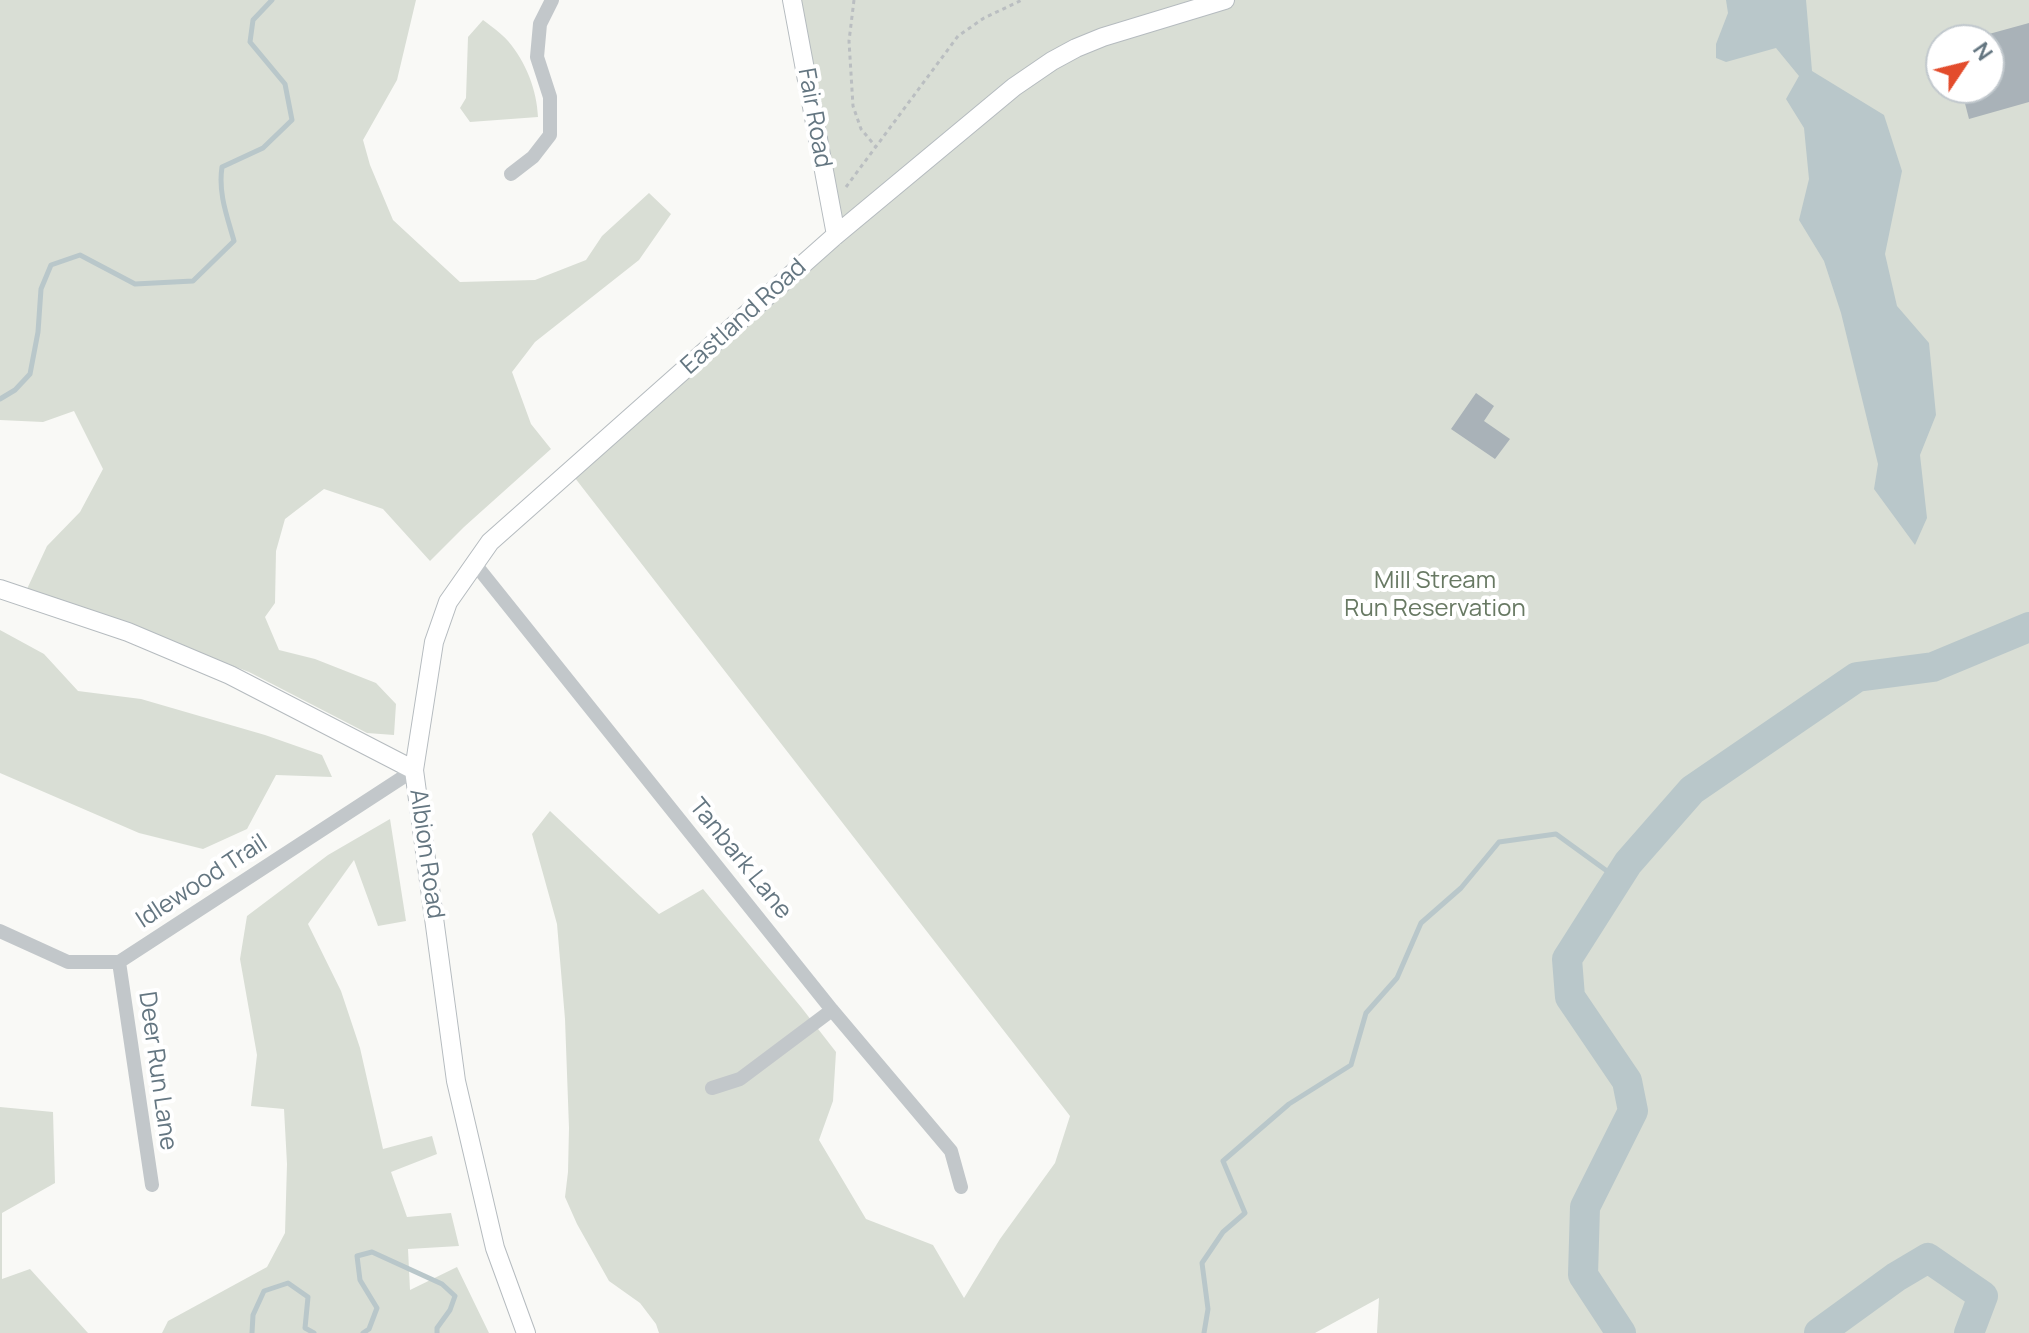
<!DOCTYPE html>
<html>
<head>
<meta charset="utf-8">
<style>
  body { margin:0 }
  #map { position:relative; width:2029px; height:1333px; overflow:hidden; background:#f9f9f6; font-family:Manrope,sans-serif }
  canvas { display:block }
  .north { position:absolute; left:1925px; top:24px; width:80px; height:80px; box-sizing:border-box; background:#fff; border:2px solid #c1c8cd; border-radius:50%; rotate:55deg; font-size:22px; font-weight:700; line-height:32px; text-align:center; color:#647681 }
  .north::after { content:''; display:block; margin:auto; width:28px; height:36px; background:#e34c2c; clip-path:polygon(50% 0,100% 100%,50% 72%,0 100%) }
</style>
</head>
<body>
<div id="map">
<canvas width="2029" height="1333"></canvas>
<div class="north">N</div>
</div>
<script>
const g = document.querySelector('canvas').getContext('2d');
g.lineJoin = 'round';
function fillPath(path, color) {
  g.fillStyle = color;
  g.fill(path, 'evenodd');
}
function strokePath(path, color, width, dash) {
  g.strokeStyle = color;
  g.lineWidth = width;
  g.lineCap = dash ? 'butt' : 'round';
  g.setLineDash(dash || []);
  g.stroke(path);
}
function write(font, color, halo, rows, align = 'center') {
  g.font = font + ' Manrope,sans-serif';
  g.lineWidth = 8;
  g.setLineDash([]);
  g.textBaseline = 'middle';
  g.strokeStyle = halo;
  g.fillStyle = color;
  for (const [text, x, y, turn = 0] of rows) {
    g.save();
    g.translate(x, y);
    g.rotate((+turn || 0) * Math.PI / 180);
    g.textAlign = isNaN(turn) ? turn : align;
    if (halo) g.strokeText(text, 0, 0);
    g.fillText(text, 0, 0);
    g.restore();
  }
}
const green = new Path2D(`
  M0,0h416l-19,80 -34,60 7,25 23,55 67,62 75,-2 51,-20 16,-24 47,-43 22,21 -32,46 -104,82 -23,30 19,52 20,25 -87,78 -34,34 -47,-52 -59,-20 -39,30 -9,32 -1,52 -10,14 14,33 36,9 61,24 20,21 -2,31 -27,-2 -118,-61 -222,-83 20,-43 33,-34 23,-43 -29,-58 -31,11 -43,-2z
  M790,0h1239v1333h-652l2,-35 -64,35h-656l-3,-9 -16,-21 -31,-22 -32,-57 -12,-27 3,-25 1,-44 -4,-109 -8,-95 -25,-90 18,-23 109,103 44,-25 98,118 35,45 -3,49 -14,39 47,79 67,26 31,53 36,-59 55,-76 15,-47 -502,-647 264,-230zM1941,40h48v48h-48z
  M483,20c8,6 18,13 25,21 18,21 29,49 30,76l-68,5 -10,-14 6,-10 2,-61z
  M0,630l44,24 34,37 63,8 124,36 57,20 10,22 -56,-2 -29,54 -44,20 -64,-16 -139,-60z
  M390,819l16,102 -28,5 -24,-66 -46,64 33,67 19,57 23,101 49,-13 5,18 -46,18 16,45 44,-4 8,33 -51,3 2,41 47,-23 32,66h-327l6,-12 99,-54 18,-34 2,-69 -3,-55 -33,-3 6,-51 -17,-96 7,-43 81,-61z
  M0,1107l53,5 2,71 -53,30v66l28,-10 58,64h-88z`);
const water = new Path2D(`
  M1726,0h80l6,71 72,44 18,56 -17,83 12,52 32,37 7,72 -16,40 7,63 -12,27 -41,-56 4,-25 -37,-151 -17,-52 -25,-41 10,-41 -5,-51 -18,-29 13,-23 -23,-28 -50,14 -10,-4v-14l12,-31z`);
const stream = new Path2D(`
  M0,399l15,-9 15,-16 8,-42 3,-43 10,-24 29,-10 55,29 58,-3 41,-40c-7,-25 -16,-48 -12,-74l41,-19 29,-28 -7,-36 -35,-42 3,-22 19,-20
  M252,1333l1,-18 11,-24 24,-8 20,14 -3,31 9,5
  M363,1333l6,-4 8,-21 -17,-28 -3,-24 15,-4 70,32 13,12 -5,14 -13,18v5
  M1204,1333l4,-24 -6,-46 21,-31 22,-19 -22,-52 66,-57 62,-39 15,-52 31,-35 24,-55 40,-35 38,-46 57,-8 62,45`);
const river = new Path2D(`
  M1621,1333l-38,-58 2,-68 48,-96 -6,-30 -57,-84 -3,-38 61,-96 64,-73 165,-113 76,-10 96,-40
  M1819,1333l77,-56 32,-19 55,38 -14,37`);
const building = new Path2D(`
  M2029,23v79l-60,17 -8,-31h28v-54z
  M1476,393l18,13 -10,15 26,18 -15,20 -44,-30z`);
const path = new Path2D(`
  M854,0l-5,41 4,65 8,23 15,18
  M846,187l112,-151 26,-18 38,-18`);
const street = new Path2D(`
  M511,174l22,-17 17,-22v-38l-13,-40 3,-33 12,-24
  M475,564l357,446 119,141 10,36
  M0,931l68,31h51l295,-192
  M119,962l33,223
  M712,1088l28,-9 92,-69`);
const secondary = new Path2D(`
  M792,0l44,235
  M0,589l128,43 102,43 184,95
  M526,1333l-31,-85 -39,-167 -42,-311 20,-128 14,-40 42,-60 346,-307 178,-148 38,-26 24,-13 27,-11 122,-37`);
const streetNames = [
  ["Fair Road",814,118,80],
  ["Eastland Road",744,317,-42],
  ["Albion Road",426,854,82],
  ["Tanbark Lane",740,859,51],
  ["Idlewood Trail",202,882,-33],
  ["Deer Run Lane",157,1071,82]
];
const parkNames = [
  ["Mill Stream",1435,581],
  ["Run Reservation",1435,609]
];
fillPath(green, '#d9ded5');
fillPath(water, '#b9c7ca');
strokePath(stream, '#b9c7ca', 5);
strokePath(river, '#b9c7ca', 30);
fillPath(building, '#a9b2b8');
strokePath(secondary, '#b5bbbf', 20);
strokePath(path, '#babec1', 3, [4, 4]);
strokePath(street, '#c2c7ca', 14);
strokePath(secondary, '#fff', 18);
write('24px', '#647681', '#fff', streetNames);
write('24px', '#687963', '#fff', parkNames);
</script>
</body>
</html>
